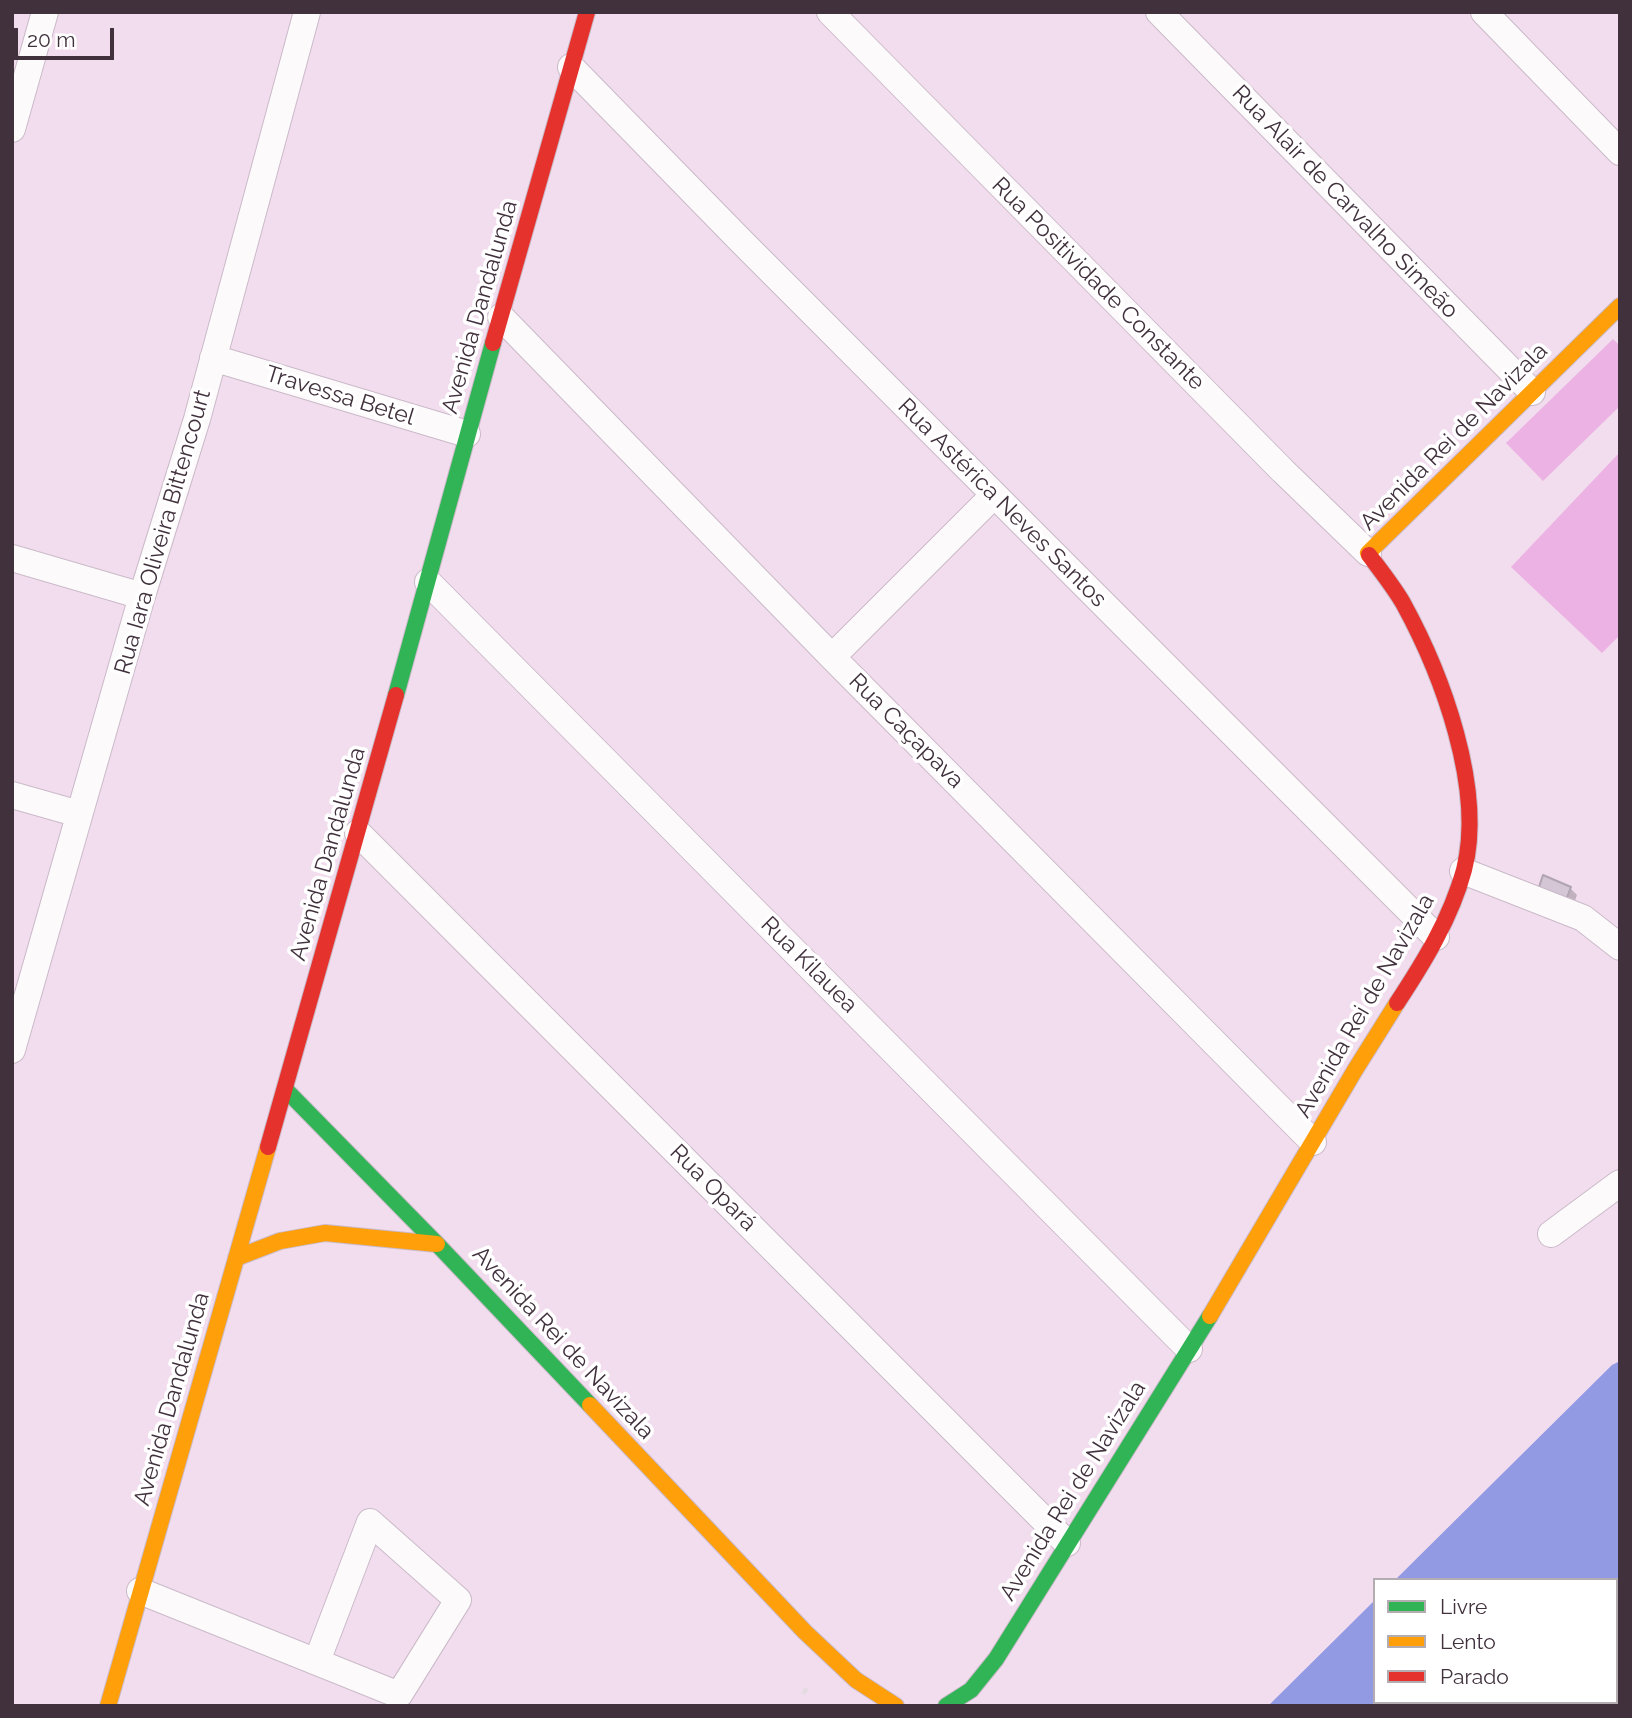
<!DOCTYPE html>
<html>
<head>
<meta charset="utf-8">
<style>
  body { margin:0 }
  #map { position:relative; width:1632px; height:1718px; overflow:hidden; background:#f2ddee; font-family:Raleway,sans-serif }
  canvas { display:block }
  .frame { position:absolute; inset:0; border:14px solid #40313d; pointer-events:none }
  .legend { position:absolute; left:1373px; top:1578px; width:245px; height:126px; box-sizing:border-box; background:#fff; border:2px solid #b3adb1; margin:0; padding:9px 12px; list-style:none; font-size:21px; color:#40313d }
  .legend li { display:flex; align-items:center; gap:14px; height:35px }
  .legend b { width:35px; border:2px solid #b3adb1 }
  .scale { position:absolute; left:14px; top:28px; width:100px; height:32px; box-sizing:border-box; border:4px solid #40313d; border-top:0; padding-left:9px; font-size:21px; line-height:24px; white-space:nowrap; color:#40313d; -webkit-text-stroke:5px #fff; paint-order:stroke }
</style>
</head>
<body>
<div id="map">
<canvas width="1632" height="1718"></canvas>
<div class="frame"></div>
<ul class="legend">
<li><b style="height:9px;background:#30b455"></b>Livre</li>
<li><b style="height:9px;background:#ff9f0a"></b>Lento</li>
<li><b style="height:9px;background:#e5322d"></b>Parado</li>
</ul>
<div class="scale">20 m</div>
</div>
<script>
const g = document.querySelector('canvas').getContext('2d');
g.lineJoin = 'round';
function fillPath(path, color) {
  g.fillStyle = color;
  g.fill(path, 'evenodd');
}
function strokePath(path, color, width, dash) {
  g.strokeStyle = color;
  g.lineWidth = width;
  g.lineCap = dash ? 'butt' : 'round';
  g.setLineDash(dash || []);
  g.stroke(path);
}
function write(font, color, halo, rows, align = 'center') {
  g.font = font + ' Raleway,sans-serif';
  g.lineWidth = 7;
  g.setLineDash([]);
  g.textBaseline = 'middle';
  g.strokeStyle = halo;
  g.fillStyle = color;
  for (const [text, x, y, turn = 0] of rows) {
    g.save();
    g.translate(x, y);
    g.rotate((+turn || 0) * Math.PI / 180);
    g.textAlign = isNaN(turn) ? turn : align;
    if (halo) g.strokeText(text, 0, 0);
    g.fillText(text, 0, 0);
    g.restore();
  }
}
const green = new Path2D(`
  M1613,339l7,7v60l-77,75 -37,-38z
  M1620,452v183l-18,18 -91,-86z`);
const water = new Path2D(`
  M1620,1361v344l-352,1 107,-106v102h241v-122h-221l217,-215z`);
const shadow = new Path2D(`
  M1570,888l7,7 -4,11 -26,-10z`);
const building = new Path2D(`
  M1543,875l28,12 -5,13 -28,-10z`);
const path = new Path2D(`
  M803,1694l6,-9`);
const street = new Path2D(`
  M830,12l453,459 85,82
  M1159,12l373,380
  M1484,12l136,140
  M571,67l169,173 696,697
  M12,129l33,-117
  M501,317l331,340 481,485
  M213,358l254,76
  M12,558l130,38
  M428,582l761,767
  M832,657l162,-162
  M12,795l67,19
  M358,833l709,710
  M1463,871l120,47 37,29
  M12,1050l130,-454 55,-177 110,-407
  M1551,1234l69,-51
  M140,1591l259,104 59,-95 -88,-78 -53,139`);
const fast = new Path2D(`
  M396,695l97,-352
  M285,1089l152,155 153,161
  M946,1706l25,-16 25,-31 214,-343`);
const slow = new Path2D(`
  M1369,555l-1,-2 252,-247
  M236,1258l44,-17 45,-8 112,11
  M1210,1316l145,-246 42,-67
  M590,1405l215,227 51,48 40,26
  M108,1706l160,-559`);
const jam = new Path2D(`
  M493,343l94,-331
  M1369,555c12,16 24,31 34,48 39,71 82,186 61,267 -13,48 -40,92 -67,133
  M268,1147l128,-452`);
const streetNames = [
  ["Rua Alair de Carvalho Simeão",1345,202,46],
  ["Rua Positividade Constante",1098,284,45],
  ["Avenida Dandalunda",480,307,-74],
  ["Travessa Betel",340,396,17],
  ["Avenida Rei de Navizala",1454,437,-45],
  ["Rua Astérica Neves Santos",1002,503,45],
  ["Rua Iara Oliveira Bittencourt",163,532,-74],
  ["Rua Caçapava",906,731,45],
  ["Avenida Dandalunda",328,854,-74],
  ["Rua Kilauea",809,965,45],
  ["Avenida Rei de Navizala",1365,1006,-60],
  ["Rua Opará",713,1188,45],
  ["Avenida Rei de Navizala",563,1343,47],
  ["Avenida Dandalunda",172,1399,-74],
  ["Avenida Rei de Navizala",1073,1491,-58]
];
fillPath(green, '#ecb2e3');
fillPath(water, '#929ae3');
fillPath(shadow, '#0003');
fillPath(building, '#d4c6d5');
strokePath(building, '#b1a4b2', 2);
strokePath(street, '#cabac8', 28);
strokePath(fast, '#cabac8', 18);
strokePath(slow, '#cabac8', 18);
strokePath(jam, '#cabac8', 18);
strokePath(path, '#e4dce2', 4.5, [7, 3.5]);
strokePath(street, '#fdfafc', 26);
strokePath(fast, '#30b455', 16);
strokePath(slow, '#ff9f0a', 16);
strokePath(jam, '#e5322d', 16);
write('23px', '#40313d', '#fff', streetNames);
</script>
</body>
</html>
